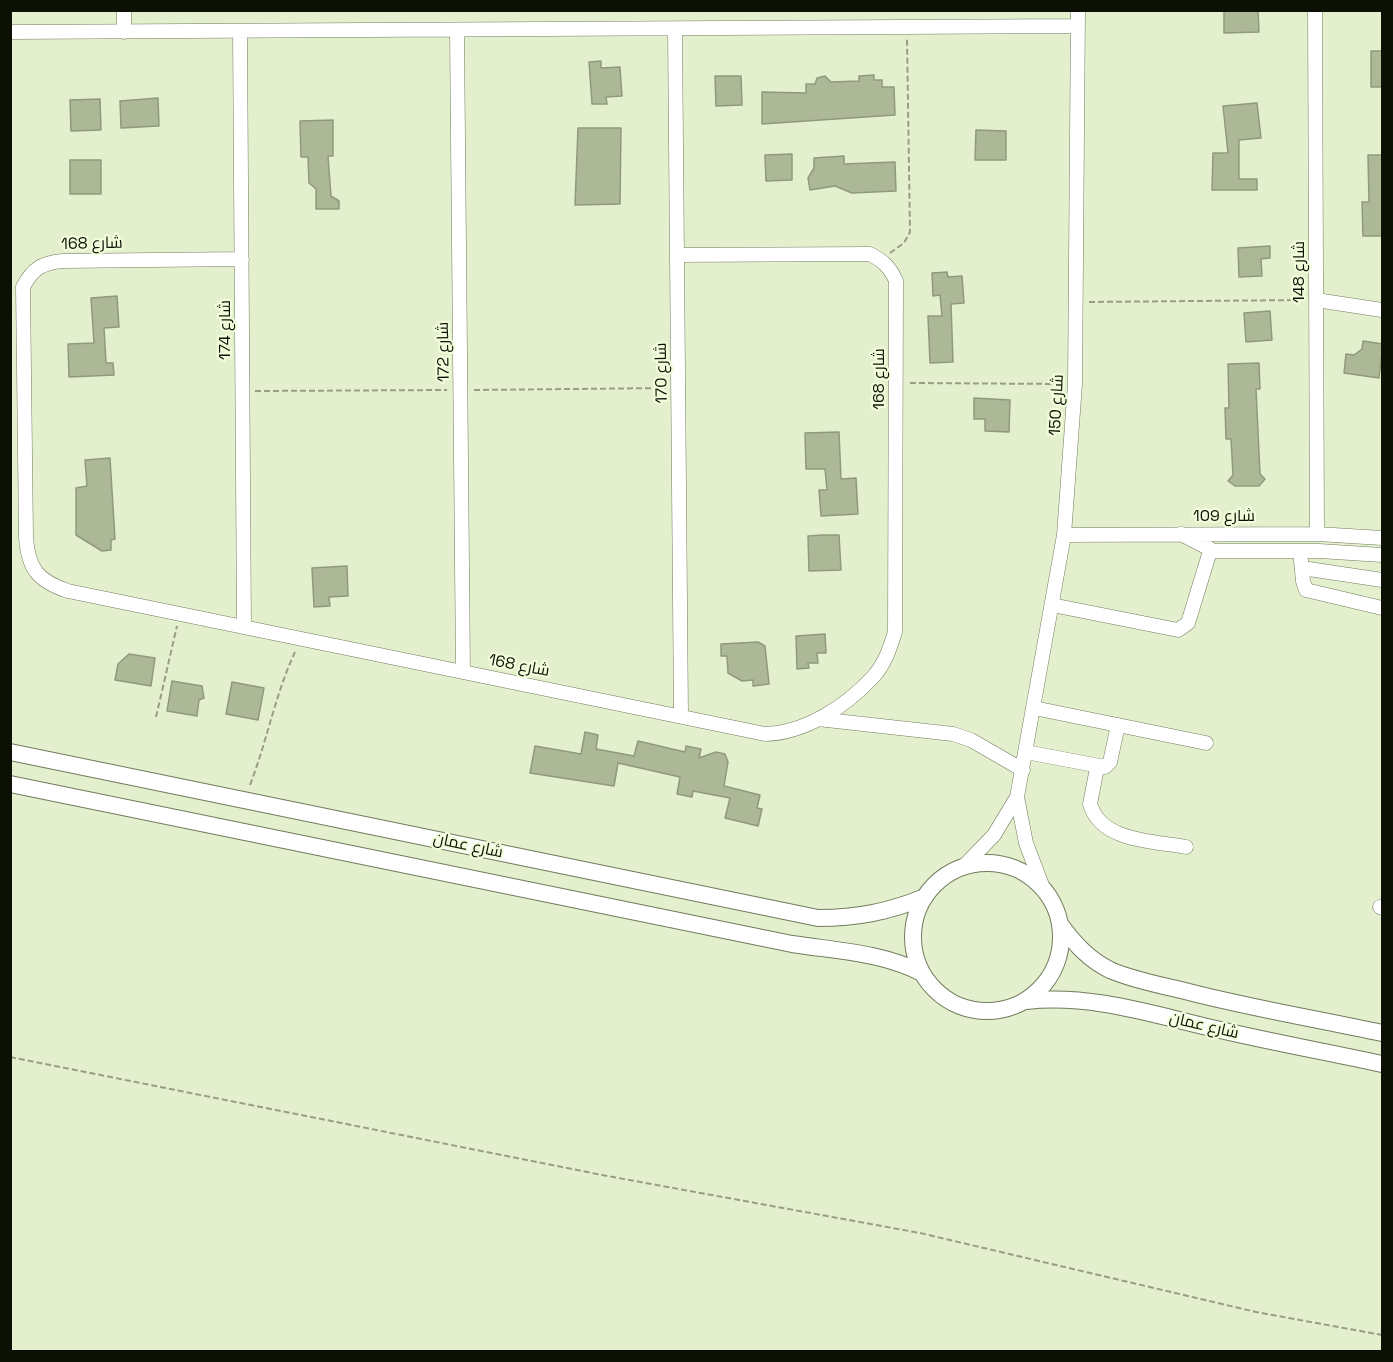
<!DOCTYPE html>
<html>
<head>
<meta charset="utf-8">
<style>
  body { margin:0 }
  #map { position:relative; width:1393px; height:1362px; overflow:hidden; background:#e4f0cd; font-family:"Space Grotesk",sans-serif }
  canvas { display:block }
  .frame { position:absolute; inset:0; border:12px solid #0c1005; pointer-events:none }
</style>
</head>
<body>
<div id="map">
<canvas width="1393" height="1362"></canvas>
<div class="frame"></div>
</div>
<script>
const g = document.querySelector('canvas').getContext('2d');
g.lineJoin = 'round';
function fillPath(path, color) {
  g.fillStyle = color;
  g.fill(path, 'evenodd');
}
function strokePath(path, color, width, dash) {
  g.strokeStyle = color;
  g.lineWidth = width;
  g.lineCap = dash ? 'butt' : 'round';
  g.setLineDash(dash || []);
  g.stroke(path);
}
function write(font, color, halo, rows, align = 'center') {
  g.font = font + ' "Space Grotesk",Cairo,sans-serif';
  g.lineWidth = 4.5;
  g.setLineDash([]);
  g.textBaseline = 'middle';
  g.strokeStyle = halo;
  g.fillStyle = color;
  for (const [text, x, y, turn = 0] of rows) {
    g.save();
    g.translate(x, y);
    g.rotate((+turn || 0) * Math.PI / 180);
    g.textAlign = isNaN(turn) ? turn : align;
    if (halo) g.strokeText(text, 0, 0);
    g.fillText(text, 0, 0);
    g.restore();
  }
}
const building = new Path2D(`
  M1224,10h34l1,22 -35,1z
  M1371,51h12v36h-12z
  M601,61v7l19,-1 2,29 -16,1 1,7h-15l-3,-42z
  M874,75v5h8v7h12l1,28 -133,9v-32l44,1v-9h9l2,-6 8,-2 6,6 28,-1v-5z
  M715,76h26l1,29 -26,1z
  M158,98l1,28 -38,2 -1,-27z
  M100,99l1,31 -30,1 -1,-31z
  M1257,103l4,35 -22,2v39h18v11h-45l1,-37h15l-5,-47z
  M333,120v36h-5l3,40 8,5v8h-23v-20l-7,-6 -1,-26h-7l-1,-36z
  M578,128h43l-1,76 -45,1z
  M976,130l30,1v29h-31z
  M792,154v26l-26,1 -1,-26z
  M1368,155h15v81h-20l-1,-34h7z
  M844,156v8l51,-2 1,29 -44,2 -17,-7 -25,4 -2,-12 6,-10v-10z
  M70,160h31v34h-31z
  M1270,246v12l-9,1 1,17 -23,1 -1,-29z
  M947,272l1,5 14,-1 2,27 -13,1 2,58 -23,1 -2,-47h14l-2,-21 -7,1 -1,-23z
  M117,296l2,31 -15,1 2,35h7l1,12 -45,2 -1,-33 26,-1 -3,-45z
  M1270,311l2,29 -26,2 -2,-29z
  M1363,341l20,3 -4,34 -35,-5 2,-19 8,1 8,-6z
  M1259,363l1,26h-4l4,85 5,5 -6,7h-24l-7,-5 5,-6 -2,-36h-5l-1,-31h4l-1,-44z
  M974,398l36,2 -1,32 -24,-1v-12h-11z
  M839,432l2,47 15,-1 2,36 -37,2 -2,-26h8l-2,-21h-19l-1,-36z
  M110,458l5,81 -4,1v10l-9,1 -26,-16v-47l11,-2 -2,-26z
  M822,535h17l2,35 -32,1 -1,-35z
  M347,566l1,30 -19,1 1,9 -16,1 -2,-39z
  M825,634l1,19h-9l1,10h-10l1,5 -12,1 -1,-33z
  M758,642l7,4 4,38 -16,2v-6l-11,1 -14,-8 -1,-17h-6v-12z
  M129,654l26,4 -4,28 -36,-6 3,-16z
  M172,681l30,5 2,12 -5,2 -2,16 -30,-5z
  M232,682l32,6 -6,32 -32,-6z
  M585,732l13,3 -2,14 38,7 4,-15 47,11 1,-6 15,3 -2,9 17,-6 9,2 3,8 -4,24 36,9 -3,13 5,1 -4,17 -33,-8 5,-20 -37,-7 -1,6 -15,-3 3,-17 -62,-14 -4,23 -84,-13 5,-27 46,8z`);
const path = new Path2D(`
  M890,253l14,-10 6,-11 -3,-193
  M1089,302l213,-2
  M910,383l153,1
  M474,390l192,-2
  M255,391l192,-1
  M156,717l21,-91
  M250,785c17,-44 25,-90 45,-133
  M10,1057l592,118 318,58 336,79 126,23`);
const minor = new Path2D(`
  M124,10v22
  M1315,10l2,524
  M675,30l6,685
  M10,32l1068,-6
  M240,32l4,595
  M457,32l6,639
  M242,259l-179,2c-21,2 -30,7 -40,26l3,250c2,32 12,44 42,54l697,143c40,-1 80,-27 108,-57 12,-13 17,-29 22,-45l1,-351c-6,-14 -13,-20 -26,-27l-193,1
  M1316,300l66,10
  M1181,534l33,17h105l63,4
  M1064,535l253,-1 65,4
  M1300,551l3,30 3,9 76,18
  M1302,568l80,12
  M1052,605l126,25 10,-7 22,-72
  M1034,708l172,35
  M818,719l135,15 18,6 52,30
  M1026,752l79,15 5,-5 8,-37
  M1097,768l-7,36c11,38 64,37 96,43
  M1017,797l9,46 17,45
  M963,867l31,-32 23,-38 47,-262 11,-151 3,-374
  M1380,907l2,1`);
const major = new Path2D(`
  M10,752l808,166c39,0 70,-6 107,-21
  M10,784l782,160c45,7 88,8 130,29
  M913 937a74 74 0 1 1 148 0a74 74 0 1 1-148 0Z
  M1060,924c14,19 28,35 50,46 23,10 50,15 75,21 65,17 132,28 197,42
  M1026,1001c66,-7 125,13 190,28 55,13 111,23 166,35`);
const streetNames = [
  ["شارع 168",92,244,-1],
  ["شارع 148",1300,272,-90],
  ["شارع 174",226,330,-90],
  ["شارع 172",444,352,-91],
  ["شارع 170",662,373,-91],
  ["شارع 168",880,379,-90],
  ["شارع 150",1057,405,-87],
  ["شارع 109",1224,517],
  ["شارع 168",519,666,11],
  ["شارع عمان",468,846,12],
  ["شارع عمان",1204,1026,13]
];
fillPath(building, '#adb897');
strokePath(building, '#8f9a7a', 1.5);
strokePath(minor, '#717c5d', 15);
strokePath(major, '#717c5d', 18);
strokePath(path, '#969f85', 2, [6, 3]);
strokePath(minor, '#fff', 14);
strokePath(major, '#fff', 16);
write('16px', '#0c1005', '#f1fdda', streetNames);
</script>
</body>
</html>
